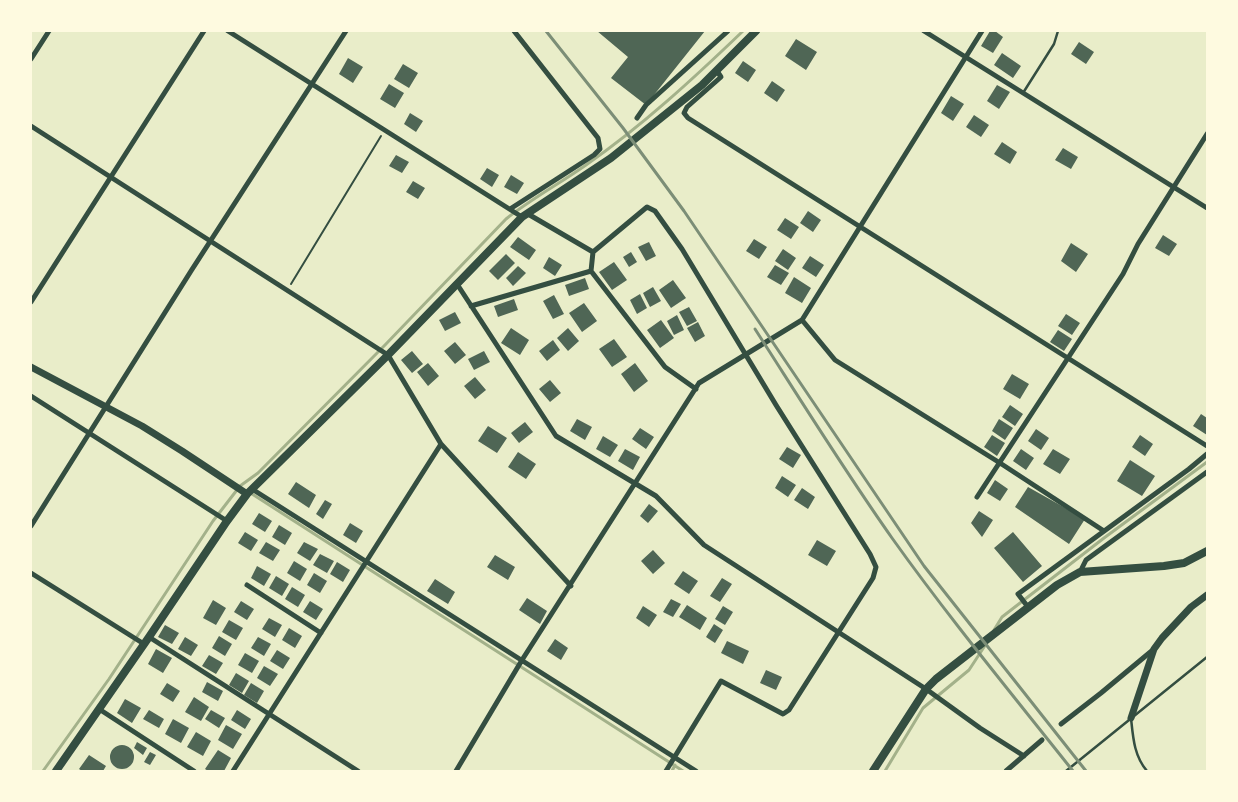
<!DOCTYPE html>
<html>
<head>
<meta charset="utf-8">
<style>
  body { margin:0 }
  #map { position:relative; width:1238px; height:802px; overflow:hidden; background:#e9edc9; font-family:"Noto Sans",sans-serif }
  canvas { display:block }
  .frame { position:absolute; inset:0; border:32px solid #fefae0; pointer-events:none }
</style>
</head>
<body>
<div id="map">
<canvas width="1238" height="802"></canvas>
<div class="frame"></div>
</div>
<script>
const g = document.querySelector('canvas').getContext('2d');
g.lineJoin = 'round';
function strokePath(path, color, width, dash) {
  g.strokeStyle = color;
  g.lineWidth = width;
  g.lineCap = dash ? 'butt' : 'round';
  g.setLineDash(dash || []);
  g.stroke(path);
}
function fillPath(path, color) {
  g.fillStyle = color;
  g.fill(path, 'evenodd');
}
const stream = new Path2D(`
  M249,492l434,279
  M994,630l8,-13 102,-79 103,-76
  M43,771l66,-92 104,-158 27,-35 18,-13 127,-128 121,-126c25,-20 53,-35 80,-54 56,-39 107,-86 157,-134
  M672,771l3,-6
  M885,771l38,-63 46,-38 17,-26`);
const building = new Path2D(`
  M597,31h108l-59,74 -35,-27 17,-21z
  M990,31h5l8,6 -10,16 -12,-7z
  M796,39l21,13 -11,18 -21,-14z
  M1079,42l15,10 -8,12 -15,-10z
  M1002,53l19,13 -8,12 -19,-13z
  M348,58l15,9 -10,16 -14,-9z
  M743,61l13,9 -8,12 -13,-9z
  M403,64l15,9 -9,15 -15,-9z
  M772,81l13,9 -8,12 -13,-9z
  M389,84l15,9 -9,15 -15,-9z
  M997,85l13,7 -11,17 -12,-8z
  M951,96l13,8 -11,17 -12,-8z
  M410,113l13,8 -7,11 -12,-8z
  M974,115l15,10 -8,12 -15,-10z
  M1002,142l15,10 -7,12 -16,-10z
  M1063,148l15,9 -7,12 -16,-9z
  M396,155l13,7 -7,11 -13,-7z
  M487,168l12,7 -7,12 -12,-8z
  M511,175l13,8 -7,11 -13,-7z
  M413,181l12,7 -7,11 -12,-7z
  M808,211l13,9 -8,12 -13,-9z
  M785,218l14,9 -8,12 -14,-9z
  M1163,235l14,9 -8,12 -14,-8z
  M518,237l18,13 -7,10 -19,-13z
  M754,239l13,8 -8,12 -13,-8z
  M649,242l7,14 -10,5 -8,-14z
  M1071,243l17,11 -12,18 -15,-11z
  M783,249l13,9 -8,12 -13,-9z
  M631,252l6,10 -8,5 -6,-10z
  M506,254l9,9 -17,17 -9,-9z
  M810,256l14,9 -8,12 -14,-9z
  M549,257l13,8 -7,11 -12,-8z
  M614,262l13,18 -15,10 -13,-18z
  M775,265l14,8 -8,12 -14,-8z
  M518,266l8,7 -13,13 -7,-8z
  M794,277l17,11 -9,15 -17,-10z
  M585,278l4,11 -20,7 -4,-11z
  M673,280l13,18 -15,10 -12,-18z
  M653,287l8,14 -11,6 -7,-14z
  M640,294l7,14 -10,6 -7,-14z
  M554,295l10,19 -11,5 -10,-18z
  M514,299l4,11 -20,7 -4,-11z
  M584,303l13,18 -15,11 -13,-19z
  M689,307l8,14 -10,5 -8,-14z
  M455,312l6,11 -16,8 -6,-11z
  M1066,314l14,9 -8,12 -14,-9z
  M677,315l7,15 -10,5 -7,-14z
  M661,320l13,18 -14,10 -13,-18z
  M698,322l7,14 -10,6 -8,-14z
  M511,328l18,12 -9,15 -19,-12z
  M568,328l11,13 -11,10 -11,-13z
  M1058,330l14,9 -8,12 -14,-9z
  M614,339l13,18 -15,10 -13,-18z
  M553,340l7,10 -13,11 -8,-10z
  M455,342l11,13 -11,9 -11,-13z
  M412,351l11,13 -11,9 -11,-13z
  M484,351l6,11 -16,8 -6,-11z
  M428,363l11,13 -11,10 -11,-14z
  M635,363l13,18 -14,11 -13,-18z
  M1012,374l17,10 -9,15 -17,-10z
  M475,377l11,13 -11,9 -11,-13z
  M550,380l11,13 -11,9 -11,-13z
  M1010,405l13,9 -8,12 -13,-9z
  M1201,414l6,4v17l-14,-9z
  M577,419l15,8 -7,13 -15,-9z
  M999,419l14,9 -8,12 -13,-9z
  M525,422l8,10 -14,11 -8,-10z
  M488,426l19,12 -10,15 -19,-12z
  M640,428l14,9 -8,12 -14,-10z
  M1036,429l13,9 -8,12 -13,-9z
  M992,435l13,8 -8,13 -13,-9z
  M1140,435l13,9 -8,12 -13,-9z
  M603,436l15,9 -8,12 -14,-8z
  M787,447l14,8 -8,13 -14,-9z
  M625,449l15,8 -7,13 -15,-9z
  M1021,449l13,9 -8,12 -13,-9z
  M1053,449l17,10 -10,15 -17,-10z
  M518,452l18,12 -10,15 -18,-12z
  M1130,460l25,16 -13,20 -25,-15z
  M782,476l14,9 -8,12 -13,-9z
  M995,480l13,9 -8,12 -13,-8z
  M296,482l20,13 -7,13 -21,-14z
  M1028,487l57,32 -16,25 -54,-37z
  M802,488l13,9 -7,12 -14,-9z
  M325,500l7,4 -9,15 -7,-5z
  M649,504l9,7 -10,12 -8,-7z
  M979,511l14,9 -11,17 -11,-14z
  M259,513l13,8 -7,11 -13,-8z
  M350,523l13,8 -7,12 -13,-8z
  M279,525l13,8 -7,12 -13,-8z
  M245,532l13,8 -7,11 -13,-8z
  M1013,532l29,34 -19,16 -29,-34z
  M817,540l19,11 -9,15 -19,-11z
  M266,542l14,8 -7,11 -14,-8z
  M304,542l14,7 -8,12 -13,-8z
  M653,550l12,13 -12,11 -12,-13z
  M320,554l14,7 -7,12 -14,-8z
  M495,555l20,12 -7,13 -21,-13z
  M294,561l13,8 -7,12 -13,-8z
  M337,562l13,8 -7,12 -13,-8z
  M257,566l14,8 -7,12 -13,-8z
  M683,571l15,10 -9,13 -15,-10z
  M314,573l13,8 -7,12 -13,-8z
  M276,576l13,8 -7,12 -13,-8z
  M722,578l10,6 -12,18 -10,-6z
  M435,579l20,13 -7,12 -21,-13z
  M292,587l13,8 -7,12 -13,-8z
  M527,598l20,13 -7,13 -21,-14z
  M671,599l10,5 -8,13 -10,-5z
  M213,600l13,8 -10,17 -13,-7z
  M241,601l13,8 -7,11 -13,-8z
  M310,601l13,8 -7,11 -13,-8z
  M687,605l20,13 -7,12 -21,-13z
  M643,606l14,9 -8,12 -13,-9z
  M723,606l10,6 -8,13 -10,-6z
  M269,618l13,7 -7,12 -13,-8z
  M229,620l14,8 -7,12 -14,-8z
  M714,624l9,6 -8,13 -9,-6z
  M165,625l14,8 -7,11 -14,-7z
  M289,628l13,8 -7,12 -13,-8z
  M219,636l13,8 -7,12 -13,-8z
  M185,637l13,8 -7,11 -13,-7z
  M258,637l13,7 -7,12 -13,-8z
  M555,639l13,9 -7,12 -14,-9z
  M727,641l22,10 -6,13 -22,-11z
  M156,649l16,9 -9,15 -15,-9z
  M277,650l13,8 -7,11 -13,-8z
  M245,653l14,8 -7,12 -14,-8z
  M209,655l14,8 -7,11 -14,-8z
  M264,666l14,8 -8,12 -13,-8z
  M766,670l16,7 -6,13 -16,-7z
  M236,673l13,8 -7,12 -13,-8z
  M207,682l16,9 -5,10 -16,-9z
  M167,683l13,8 -7,11 -13,-8z
  M251,683l13,8 -7,12 -13,-8z
  M194,697l15,10 -8,14 -16,-9z
  M125,699l16,9 -9,15 -15,-10z
  M149,710l15,9 -5,9 -16,-9z
  M211,710l14,8 -6,10 -14,-9z
  M237,710l14,9 -6,10 -14,-9z
  M173,719l16,9 -8,15 -16,-9z
  M226,725l16,9 -9,15 -15,-9z
  M196,732l15,9 -8,15 -16,-9z
  M137,742l10,6 -4,7 -9,-7z
  M110 757a12 12 0 1 1 24 0a12 12 0 1 1-24 0Z
  M218,750l13,8 -7,13h-16l-3,-2z
  M150,752l6,3 -6,10 -6,-3z
  M89,755l17,11 -3,5h-21l-3,-2z`);
const path = new Path2D(`
  M291,284l90,-148`);
const service = new Path2D(`
  M1023,93l31,-49 4,-13
  M1131,718c2,19 3,38 16,53
  M1066,771l141,-114`);
const minor = new Path2D(`
  M228,31l294,186
  M924,31l283,177
  M31,59l18,-28
  M717,71l4,6 -34,30 -3,6 4,5 519,328
  M637,118l9,-13 82,-74
  M31,126l357,229 53,89 130,142
  M510,209l84,-54 6,-6 -2,-11 -84,-107
  M528,214l65,38 54,-45 8,4 27,38 94,156 94,149 6,13 -3,11 -84,132 -6,4 -62,-33 -55,90
  M593,252l-2,19 74,96 31,22
  M457,284l99,152 100,60 48,49 222,144 54,39 44,28
  M31,302l173,-271
  M471,306l120,-35
  M802,320l33,40 165,103 104,68
  M31,396l196,125
  M252,489l444,282
  M977,497l146,-223 15,-30 69,-110
  M31,526l160,-255 155,-240
  M1080,572l6,-12 121,-88
  M31,573l113,71
  M247,585l74,48
  M1028,607l-10,-13 171,-125 18,-15
  M149,637l209,134
  M99,709l95,62
  M1061,724l40,-31 53,-44
  M233,771l208,-327
  M456,771l66,-111 177,-277 103,-63 180,-289
  M1006,771l36,-31`);
const tertiary = new Path2D(`
  M31,367l111,59 40,25 65,43
  M1131,718l23,-69 8,-11 29,-31 16,-12`);
const secondary = new Path2D(`
  M56,771l93,-134 78,-116 20,-27 141,-139 134,-138 89,-59 91,-73 54,-54
  M873,771l53,-82 10,-10 121,-94 23,-13 84,-6 20,-3 23,-12`);
const rail = new Path2D(`
  M546,31l77,97 61,83 240,355 162,205
  M755,329c45,70 89,141 137,209 57,80 120,156 181,233`);
strokePath(stream, '#a3b18a', 3);
fillPath(building, '#4f6655');
strokePath(path, '#344e41', 2);
strokePath(service, '#344e41', 2.5);
strokePath(minor, '#344e41', 5);
strokePath(tertiary, '#344e41', 7);
strokePath(secondary, '#344e41', 8);
strokePath(rail, '#7c8e77', 3);
</script>
</body>
</html>
